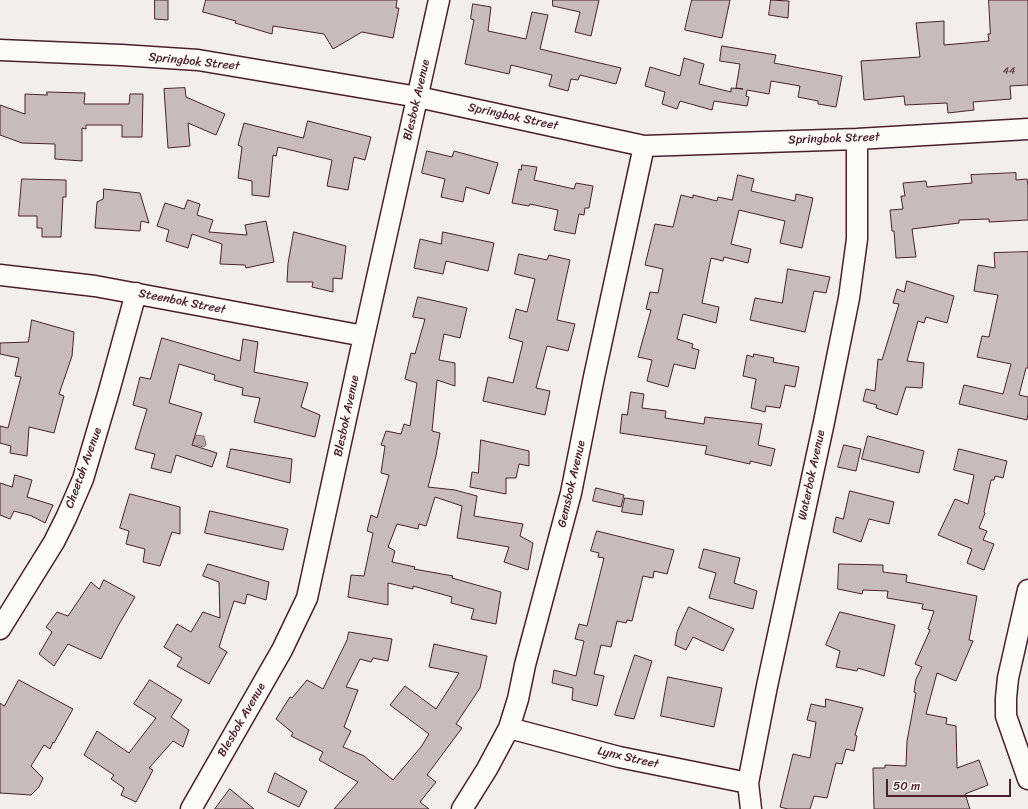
<!DOCTYPE html>
<html>
<head>
<meta charset="utf-8">
<style>
  body { margin:0 }
  #map { position:relative; width:1028px; height:809px; overflow:hidden; background:#f2efeb; font-family:Sriracha,sans-serif }
  canvas { display:block }
  .scale { position:absolute; left:886px; top:779px; width:125px; height:18px; box-sizing:border-box; border:2px solid #4a1f2b; border-top:0; padding-left:5px; font-size:12px; line-height:14px; white-space:nowrap; color:#4a1f2b; -webkit-text-stroke:3px #fdfcf7; paint-order:stroke }
</style>
</head>
<body>
<div id="map">
<canvas width="1028" height="809"></canvas>
<div class="scale">50 m</div>
</div>
<script>
const g = document.querySelector('canvas').getContext('2d');
g.lineJoin = 'round';
function fillPath(path, color) {
  g.fillStyle = color;
  g.fill(path, 'evenodd');
}
function strokePath(path, color, width, dash) {
  g.strokeStyle = color;
  g.lineWidth = width;
  g.lineCap = dash ? 'butt' : 'round';
  g.setLineDash(dash || []);
  g.stroke(path);
}
function write(font, color, halo, rows, align = 'center') {
  g.font = font + ' Sriracha,sans-serif';
  g.lineWidth = 3.5;
  g.setLineDash([]);
  g.textBaseline = 'middle';
  g.strokeStyle = halo;
  g.fillStyle = color;
  for (const [text, x, y, turn = 0] of rows) {
    g.save();
    g.translate(x, y);
    g.rotate((+turn || 0) * Math.PI / 180);
    g.textAlign = isNaN(turn) ? turn : align;
    if (halo) g.strokeText(text, 0, 0);
    g.fillText(text, 0, 0);
    g.restore();
  }
}
const water = new Path2D(`
  M196,435l8,1 2,9 -3,2 -6,-2 -4,11 -8,-19 9,2z`);
const building = new Path2D(`
  M155,0h13v20l-13,-1z
  M206,0h191l-1,8h3l-6,30 -31,-6 -29,17 -9,-15 -51,-8 -1,8 -37,-11 1,-2 -33,-9z
  M553,0h46l-8,36 -16,-4 5,-20 -27,-6z
  M692,0h38l-8,38 -37,-8z
  M771,0l18,1 -1,17 -19,-3z
  M989,0h39v85l-18,1 1,13 -38,3 1,8 -26,3 -1,-10 -42,2 -1,-9 -40,4 -3,-39 59,-4 -4,-34 28,-2v24l45,-4 -1,-7h2z
  M473,4l18,3 -3,24 38,8 6,-27 16,3 -8,34 81,19 -5,16 -36,-9 -2,5 -7,-1 -3,12 -19,-5 3,-11 -41,-10 -2,9 -44,-10 9,-44 -3,-1z
  M722,46l54,9 -2,8 68,13 -6,31 -18,-3v-3l-20,-4 2,-11 -29,-5 -2,13 -22,-4 -1,6 3,1 -2,9 -33,-5 -2,9 -32,-9 -3,8 -15,-5 3,-12 -20,-6 5,-19 30,9 4,-18 20,6 -5,20 32,8v-4l12,1 -7,-1 4,-24 -20,-3z
  M185,88l1,9 39,17 -9,21 -28,-12 2,23 -22,2 -4,-59z
  M47,92l38,1 -1,11h45l1,-10h13l-1,43h-20v-12h-36v4l-4,-1v33l-27,-2v-15l-33,-1 -22,-8v-30l25,9v-20l22,1z
  M308,121l63,16 -6,23 -11,-3 -6,33 -21,-4 5,-26 -54,-13 -2,9 -3,-1 -4,42 -17,-2v-14l-14,-3 4,-31 -4,-2 6,-22 59,15z
  M427,151l25,6 2,-6 44,12 -9,31 -23,-7 -3,15 -22,-5 4,-18 -23,-6z
  M522,165l15,2 -3,13 40,9 2,-6 17,3 -4,22h-4l-1,7 -5,-1 -4,20 -21,-4 4,-20 -28,-6 -1,2 -17,-3 7,-34 2,1z
  M1016,173v7l11,-1 1,7v34l-39,2v-3l-30,1v3l-47,6 4,28 -20,1 -2,-27h-2l-2,-21 13,-1 -2,-13h4l-2,-13 23,-2 1,6 45,-4 -1,-8z
  M738,175l16,4 -3,12 44,10 1,-7 17,4 -11,50 -22,-5 5,-22 -46,-11 -8,34 20,5 -3,14 -24,-6 -1,4 -12,-3 -9,45 17,4 -3,16 -33,-9 -6,25 16,5 -1,4 7,2 -4,19 -21,-5 -6,23 -21,-6 5,-21 -14,-3 13,-47 -5,-1 4,-17 8,1 5,-24 -18,-4 10,-41 18,3 8,-32 12,3v-3l24,6 1,-4 14,3z
  M22,179l44,1v17h-3l-2,40h-19v-9h-5v-12h-18z
  M104,189l36,4 9,30 -8,-2 -1,10 -45,-3 2,-26 6,-3z
  M188,200l12,4 -3,11 16,5 -4,12 38,3 -2,-10 21,-4 8,41 -28,6 -1,-3 -25,-1 2,-20 -30,-10 -4,14 -22,-7 3,-11 -12,-4 8,-23 19,6z
  M294,232l52,14 -4,33 -9,-1v14l-21,-5 1,-5h-26l1,-18z
  M443,232l51,11 -6,28 -42,-10 -3,13 -29,-6 6,-29 21,5z
  M1028,252v116h-2l-7,27 9,2v16l-1,7 -68,-16 5,-19 39,9 8,-30 -34,-7 5,-21 7,1 9,-42 -24,-4 4,-26 17,3 -1,-15z
  M519,254l28,6 2,-5 21,5 -13,60 18,4 -7,27 -21,-5 -11,42 14,3 -5,24 -62,-14 5,-24 25,6 10,-41 -14,-4 7,-29 11,3 8,-33 -20,-5z
  M788,269l42,8 -4,16 -12,-2 -9,41 -55,-12 5,-22 27,5z
  M907,281l47,15 -7,27 -21,-6 -2,6 -6,-2 -11,40 17,2 -2,25 -16,-1 -9,28 -21,-7 1,-3 -14,-4 3,-12 9,2 3,-32 4,1 17,-56 -6,-1 4,-14 7,3z
  M418,297l49,11 -7,30 -16,-4 -5,26 16,3v23l-18,-6 -5,51 8,2 -4,23 -8,31 27,3 22,6 -3,20 49,8 -3,12 13,7 -5,27 -24,-8 5,-15 -52,-9 5,-32 -27,-9 -9,29 -7,-2 -1,5 -21,-5 -9,23 7,4 -3,11 23,5 -1,2 39,7 -1,2 49,14 -5,32 -25,-5 3,-10 -23,-6 1,-6 -39,-11v3l-25,-6v22l-40,-8 3,-22 13,1 9,-43 -6,-2 4,-16 6,3 12,-43 -8,-2 4,-27 -4,-1 5,-14 15,3 3,-10 6,2 7,-43 -12,-4 6,-26 4,1 10,-35 -12,-2z
  M32,320l42,12 -2,24 -13,38 5,2 -10,37 -25,-6 -2,29 -17,-3 1,-7 -11,-3v-17l8,2 13,-51 -6,-1 4,-18 -19,-4v-11l28,-1z
  M162,338l78,23 3,-22 15,3 -4,30 54,11 -7,24 19,8 -5,22 -61,-15 6,-24 -18,-3 1,-7 -29,-8 1,-5 -36,-11 -10,39 33,10 -10,32 25,8 -5,14 -36,-12 -5,18 -20,-5 4,-14 -20,-5 12,-40 -14,-4 7,-28 10,2z
  M754,354l20,4 -1,4 26,5 -4,20 -10,-2 -5,23 -14,-2 -1,6 -14,-4 5,-29 -13,-3 4,-21 6,2z
  M631,392l13,2 -2,14 24,3 -1,7 39,6 1,-7 57,7 -4,21 17,4 -4,17 -21,-5v3l-45,-10 2,-8 -87,-13 2,-19 5,1z
  M868,436l56,15 -5,22 -57,-14z
  M481,440l48,11v15l-10,-2 -3,14h-10v16l-36,-7 2,-15 6,1z
  M844,445l17,4 -5,22 -18,-4z
  M231,449l61,10 -2,24 -63,-16z
  M959,449l48,12 -4,17 -8,-2 -1,4h-3l-7,32 1,1 -6,15 8,3 -4,9 11,4 -10,26 -17,-7 5,-14 -34,-14 17,-36 13,5 6,-29 -20,-5z
  M15,475l17,5 -5,17 26,8 -8,18 -13,-7 -18,-5 -4,8 -10,-4v-32l12,4z
  M596,488l28,7 -3,12 -28,-6z
  M850,491l44,11 -5,22 -20,-5 -8,23 -28,-10 3,-15 7,2z
  M130,494l50,13v27l-8,-2 -12,34 -17,-4 2,-13 -19,-5 3,-13 -9,-3z
  M625,498l19,3 -2,14 -20,-3z
  M210,511l78,18 -5,21 -78,-17z
  M597,531l77,19 -7,24 -13,-3 -1,7 -10,-2 -11,45 -5,-1 -1,3 -9,-2 -6,26 -10,-2 -7,29 10,2 -7,30 -25,-6 1,-12 -21,-5 2,-13 22,6 8,-35 -9,-2 4,-15 8,2 17,-68 -6,-1 1,-4 -8,-2z
  M704,549l36,9 -6,25 23,8 -4,18 -44,-11 7,-25 -17,-5z
  M208,564l61,18 -3,18 -19,-6 -2,10 -11,-3 -15,46 8,5 -18,32 -32,-18 5,-8 -18,-11 13,-23 14,8 12,-20 17,6 -1,-36 -16,-6z
  M839,564l44,1v7l24,3 -1,7 71,14 -8,44 4,1 -17,40 -19,-8 -11,41 21,4 -1,6 10,2 1,42 22,-8 9,25 -23,9 5,15h-96l-1,-41h12v-3l21,1 1,-25 9,-48 -2,-1 2,-13 6,-12 -7,-3 15,-34 -2,-1 6,-18 -12,-2 1,-5 -36,-6 1,-7 -25,-1 -1,4 -24,-5z
  M104,580l31,17 -17,29 -17,33 -33,-15 -14,22 -15,-12 13,-22 -6,-5 11,-15 11,4 23,-34 8,7z
  M689,607l45,22 -11,22 -30,-14 -7,13 -11,-5 2,-13z
  M840,612l55,13 -11,51 -26,-8 -1,3 -21,-4 4,-16 -14,-6z
  M349,632l43,7 -4,22 -15,-3 -2,4 -11,-3 -14,28 12,3 -14,37 7,4 -8,16 21,9 29,24 28,-33 8,-13 -39,-29 15,-19 31,23 23,-36 -30,-6 5,-23 53,12 -7,32 -24,36 6,4 -35,47 9,7 -16,20 9,7h-95l24,-27 -39,-22 4,-8 -32,-16 2,-3 -17,-14 14,-22 2,1 15,-18 16,9 24,-49z
  M635,655l17,6 -18,58 -19,-4z
  M668,677l54,11 -8,39 -53,-11z
  M19,680l54,29 -19,34 -1,-1 -3,7 -6,-4 -13,21 12,12 -4,9 -8,8 -31,-2v-90l4,3z
  M150,680l32,20 -11,17 18,13 -6,17 -10,-6 -24,27 4,2 -17,32 -15,-7 3,-7 -13,-9 3,-4 -30,-20 13,-24 32,22 27,-35 -22,-14z
  M826,699l37,9 -8,27 2,1 -3,15 -8,-2 -4,15 -6,-1 -9,35 -13,-2 -4,13h-22l-8,-2 13,-53 17,4 6,-36 -9,-2 4,-16 14,3z
  M275,773l32,18 -8,16 -31,-15z
  M230,789l24,20h-39z`);
const street = new Path2D(`
  M0,50l121,5 77,5 220,37 226,49 213,-7 171,-10
  M0,275l95,11 269,50
  M1028,590l-20,88 -2,20v18l22,63
  M0,629l54,-87 12,-24 17,-39 26,-88 27,-98
  M509,728l110,29 129,26
  M191,809l91,-159 25,-52 57,-262 75,-336
  M462,809l25,-40 22,-41 9,-29 7,-34 46,-172 23,-116 50,-231
  M751,809l-3,-26 19,-97 57,-264 25,-124 8,-59v-100`);
const numberNames = [
  ["44",1009,71]
];
const streetNames = [
  ["Springbok Street",194,62,6],
  ["Blesbok Avenue",417,100,-77],
  ["Springbok Street",513,117,12],
  ["Springbok Street",834,139,-2],
  ["Steenbok Street",182,302,11],
  ["Blesbok Avenue",347,416,-78],
  ["Cheetah Avenue",84,468,-70],
  ["Waterbok Avenue",812,475,-78],
  ["Gemsbok Avenue",572,484,-77],
  ["Blesbok Avenue",242,720,-60],
  ["Lynx Street",628,758,13]
];
fillPath(water, '#b7a5a6');
strokePath(water, '#8b6f75', 1);
fillPath(building, '#c8bbbb');
strokePath(building, '#4a1f2b', 1);
strokePath(street, '#4a1f2b', 23);
strokePath(street, '#fdfcf7', 20);
write('10px', '#6a464f', null, numberNames);
write('12px', '#4a1f2b', '#fdfcf7', streetNames);
</script>
</body>
</html>
